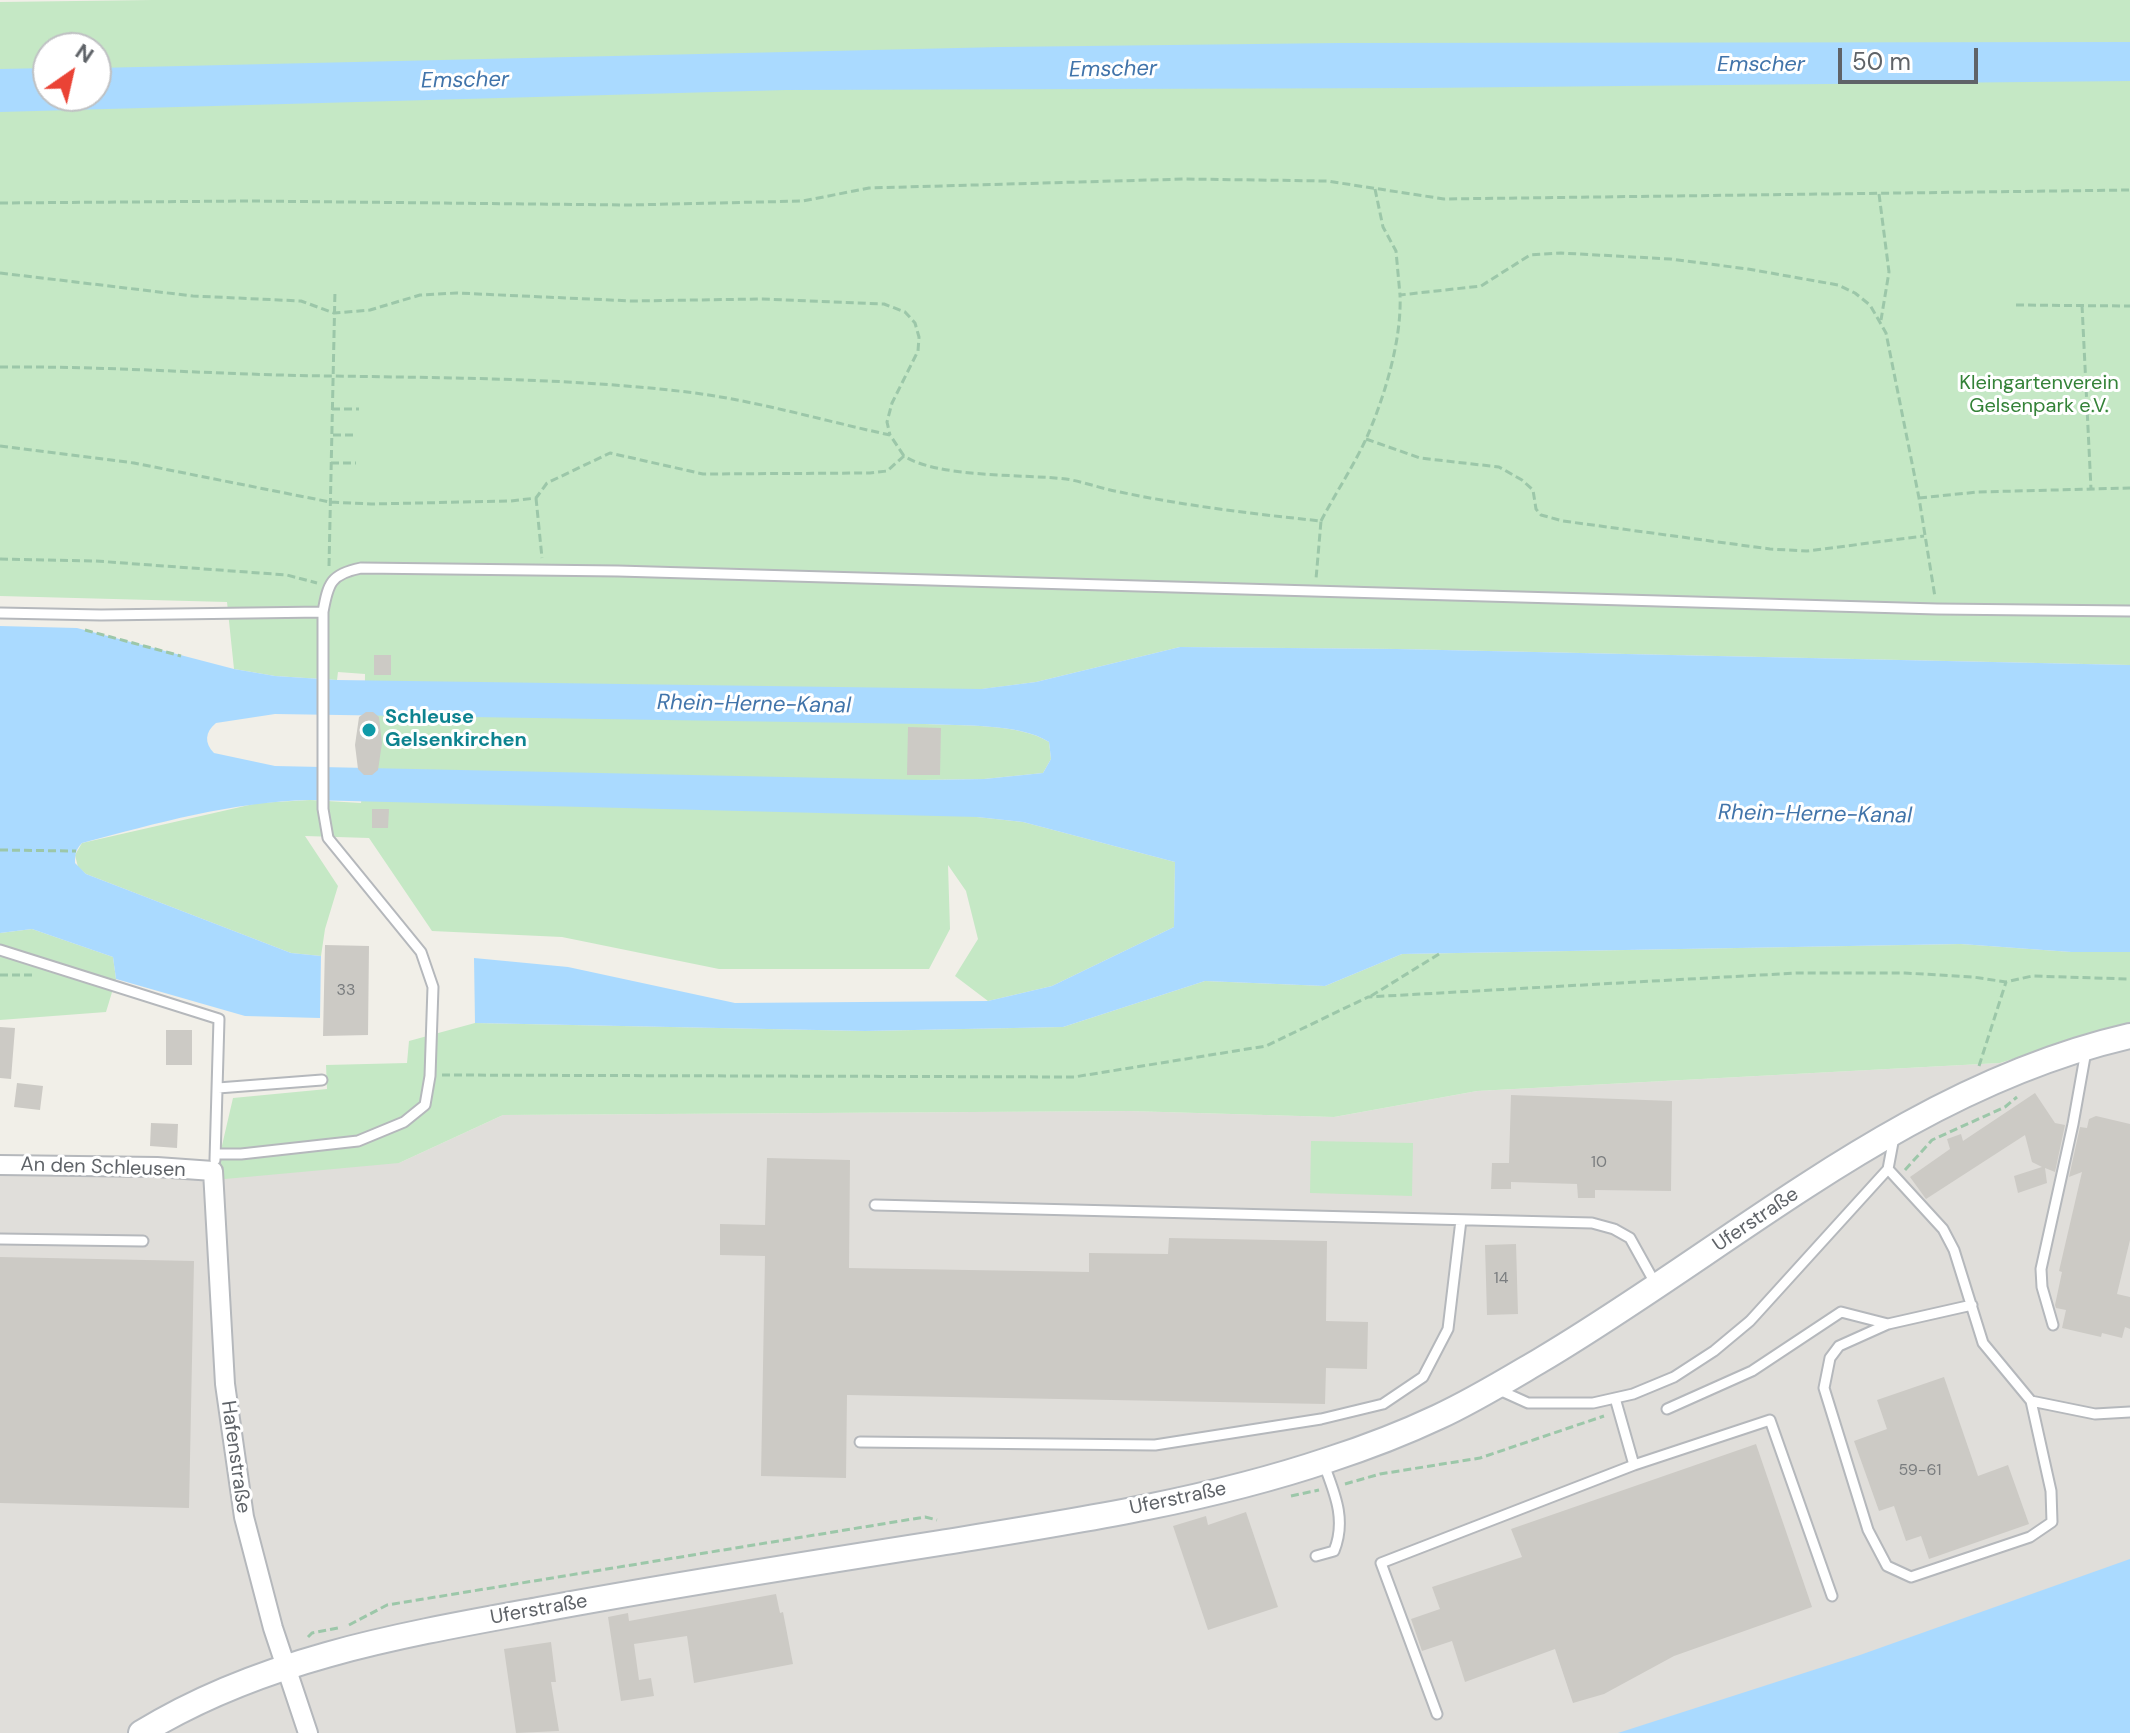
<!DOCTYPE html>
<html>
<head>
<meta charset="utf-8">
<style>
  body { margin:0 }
  #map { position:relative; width:2130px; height:1733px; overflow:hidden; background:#f1efe8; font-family:"DM Sans",sans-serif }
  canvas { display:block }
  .north { position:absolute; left:32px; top:32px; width:80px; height:80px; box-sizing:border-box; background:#fff; border:2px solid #bfc1c3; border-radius:50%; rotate:34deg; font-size:22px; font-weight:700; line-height:32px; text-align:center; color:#5f6368 }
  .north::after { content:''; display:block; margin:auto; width:28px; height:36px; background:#ea4335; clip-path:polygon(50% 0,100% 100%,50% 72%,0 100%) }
  .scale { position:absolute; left:1838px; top:48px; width:140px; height:36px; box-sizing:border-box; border:4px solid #5f6368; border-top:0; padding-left:10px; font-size:24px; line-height:28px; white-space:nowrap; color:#5f6368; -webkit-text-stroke:6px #fff; paint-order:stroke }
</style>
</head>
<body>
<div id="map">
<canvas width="2130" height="1733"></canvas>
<div class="north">N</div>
<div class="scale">50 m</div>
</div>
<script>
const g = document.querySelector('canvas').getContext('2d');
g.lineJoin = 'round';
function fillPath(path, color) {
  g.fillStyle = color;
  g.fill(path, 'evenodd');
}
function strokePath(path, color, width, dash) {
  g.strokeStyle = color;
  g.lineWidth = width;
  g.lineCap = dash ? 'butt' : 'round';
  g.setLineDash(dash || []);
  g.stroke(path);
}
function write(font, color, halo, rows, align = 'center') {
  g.font = font + ' "DM Sans",sans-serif';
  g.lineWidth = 6;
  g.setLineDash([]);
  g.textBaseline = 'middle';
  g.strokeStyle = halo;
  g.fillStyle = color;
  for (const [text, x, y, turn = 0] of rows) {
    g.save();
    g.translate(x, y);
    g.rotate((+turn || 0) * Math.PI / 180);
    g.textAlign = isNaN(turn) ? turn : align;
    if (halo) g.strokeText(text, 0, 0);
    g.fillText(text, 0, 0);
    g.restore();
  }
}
const industrial = new Path2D(`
  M2130,1047v686h-2130v-567l399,-3 104,-48 626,-4 205,6 143,-26 523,-28z`);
const green = new Path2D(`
  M152,0h1978v665l-733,-16 -217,-2 -144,35 -54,7 -56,1 -1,34c36,2 94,-1 124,18l2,17 -8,14 -59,6 -60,1 53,37 46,5 152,40 -1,65 -122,59 -64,15 -33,-25 23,-37 -12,-48 -18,-26 2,64 -21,40h-210l-157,-32 -130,-6 -63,-93 -64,-2 33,50 -13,43 -4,27 -30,-3 -205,-79 -8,-7 -3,-12 7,-12 176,-40 52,-3 51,3 3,-28 1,-101 -27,-2 -1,8 -62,-4 -41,-7 -7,-67 -227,-6v-594zM48,48h48v48h-48z
  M32,929l81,28 3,22 -10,33 -106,8v-87z
  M1961,944l110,8h59v70l-130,41 -523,28 -143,26 -205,-6 -626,4 -104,48 -185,17 19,-82 94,-9 -1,-24 81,-2 2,-22 66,-18 390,8 198,-4 142,-46 120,5 77,-32z
  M1311,1141l102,2 -1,53 -102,-3z`);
const water = new Path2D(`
  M2130,42v39l-709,7 -635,2 -786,22v-43l48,-1v28h48v-28l905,-21 338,-4z
  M0,626l77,2 157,41 41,7 62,4 644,9 55,-7 144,-35 217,2 733,16v287h-59l-110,-8 -559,10 -77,32 -120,-5 -142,46 -198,4 -390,-8 -1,-65 94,9 167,36 253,-2 64,-15 122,-59 1,-65 -152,-40 -46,-5 -667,-17c-78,2 -153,23 -228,43 -6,6 -7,11 -7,20l11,11 205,79 30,3 -1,62 -75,-2 -129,-37 -3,-22 -81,-28 -32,4zM275,714l650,10c35,2 95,-1 124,18l2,17 -8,14 -59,6 -60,1 -649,-14 -61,-13c-10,-10 -9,-21 2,-30z
  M2130,1559v174h-512l242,-78z`);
const building = new Path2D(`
  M374,655h17v20h-17z
  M366,712h7l6,5 3,26 -4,27 -6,5h-8l-6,-6 -3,-24 4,-28z
  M908,727l33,1 -1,47h-33z
  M372,809h17l-1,19h-16z
  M325,945l44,1 -1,89 -45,1z
  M0,1027l15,1 -4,51 -11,-1z
  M166,1030h26v35h-26z
  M17,1083l26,3 -3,24 -26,-3z
  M2035,1093l20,30 10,2 -10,47 -10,-4 2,15 -29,10 -4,-17 28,-9 -10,-5 -7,-27 -99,64 -16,-22 40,-28 -3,-10 14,-5 2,7z
  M1511,1095l161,6 -1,90 -76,-1v8h-17l-1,-14 -66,-2v7h-20l1,-26h17z
  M2096,1116l34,8v116l-13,54 13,3v32l-5,-2 -3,11 -20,-5 -1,4 -39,-9 4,-18 -10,-2 -1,-3 7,-33 -3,-1 23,-99 -13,5 11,-50 7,1 2,-9z
  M151,1123l27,1 -1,24 -27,-2z
  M767,1158l83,2 -1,108 240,4v-19l79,1 1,-16 158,3 -1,80 42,1 -1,47 -41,-1 -1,36 -478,-9 -1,83 -85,-2 4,-220 -45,-1v-31l45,1z
  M1516,1244l2,70 -31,1 -2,-70z
  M0,1257l194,4 -5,247 -189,-5z
  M1944,1377l34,99 30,-11 21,59 -100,35 -8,-23 -15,5 -12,-35 -15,5 -25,-70 33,-12 -10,-29z
  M1756,1444l56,163 -138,49 -70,38 -31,9 -18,-54 -90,33 -13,-41 -30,10 -11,-32 29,-10 -8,-22 90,-30 -11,-28z
  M1246,1512l32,95 -70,23 -35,-104 33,-10 2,9z
  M776,1594l4,19 3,-1 10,52 -99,19 -7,-47 -53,8 5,36 12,-2 3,18 -33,5 -13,-84 20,-4 1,8z
  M551,1642l5,40h-5l8,49 -43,2 -12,-84z`);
const path = new Path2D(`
  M1375,189l8,38 13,24 4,44 81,-9 49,-31 31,-2 109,6 78,10 90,16 17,8 15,12 16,28 33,165 16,99
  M1879,194l10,78 -8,48
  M0,203l250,-2 380,4 173,-4 66,-13 316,-9 142,2 117,18 686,-9
  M0,273l193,23 108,5 33,12 36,-3 50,-15 37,-2 175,8 130,-2 122,5 21,8 10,11 4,14 -1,14 -26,52 -5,19 3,13
  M2016,305l114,1
  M2082,305l9,184
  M0,367c111,-1 222,8 332,9 121,2 243,2 363,17 66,9 130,28 195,42l14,21
  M332,409h27
  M333,435h24
  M1366,439l54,19 79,9 23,13 11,10 3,19 5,6 22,6 207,28 37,2 117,-15
  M0,446l134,17 196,39 41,2 140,-3 25,-3 11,-15 63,-30 93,21 167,-1 17,-2 17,-15c34,22 119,18 162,23 19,3 36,10 54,13 66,14 134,22 201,29l-5,58
  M331,463h25
  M536,498l6,60
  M1919,498l59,-6 152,-4
  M1321,521c14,-27 32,-54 45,-82 18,-40 36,-99 34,-144
  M0,559l96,2 191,14 30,8
  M329,566l6,-276
  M85,630l96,26
  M0,850l76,1
  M0,975h32
  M1371,996l68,-42
  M1979,1066l27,-84
  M442,1075l632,2 192,-31 102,-49 429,-24h108l68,4 33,5 26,-6 98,3
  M1905,1170l27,-30 73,-33 12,-10
  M1345,1484l35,-10 100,-16 124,-42
  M1291,1496l28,-6
  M349,1625l38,-20 538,-88 12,3
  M308,1637l4,-4 26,-5`);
const service = new Path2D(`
  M0,613l101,2 222,-3
  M0,950l219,69 -4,141
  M218,1088l104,-8
  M217,1154h24l117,-13 46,-19 21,-17 5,-29 3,-89 -12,-35 -93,-114 -5,-29v-197c5,-29 8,-38 38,-44l257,3 1319,38 193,2
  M1888,1169l55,60 11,21 29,93 48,58 64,13 35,-2
  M875,1205l717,18 22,6 16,9 25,45
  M0,1239l143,2
  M1972,1305l-84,19 -49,22 -9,12 -6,30 44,142 19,36 24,11 119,-40 22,-15 -1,-31 -20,-90
  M2053,1325l-11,-38 -1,-18 32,-145 13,-73
  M1497,1389l31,14h65l40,-9 41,-17 40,-26 36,-30 138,-152 6,-32
  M1615,1398l19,67 136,-45 62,176
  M1667,1409l85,-38 89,-59 47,12
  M860,1442l295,3 166,-26 62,-15 40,-27 25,-48 13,-109
  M1316,1556l18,-5c13,-32 0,-59 -11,-89
  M1437,1714l-56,-151 253,-98`);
const minor = new Path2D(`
  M0,1165l157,2 56,4 12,213 19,133 29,111 35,105`);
const secondary = new Path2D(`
  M141,1733c120,-74 260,-98 397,-123 134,-25 268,-46 402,-67 130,-21 263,-41 388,-83 37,-12 74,-26 110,-43 35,-16 69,-37 103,-57 192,-114 366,-273 589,-324`);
const markers = [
  [369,730,8,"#0f9aa8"]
];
const numberNames = [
  ["33",346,991],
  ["10",1599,1163],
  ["14",1501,1279],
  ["59-61",1920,1471]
];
const parkNames = [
  ["Kleingartenverein",2039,384],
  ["Gelsenpark e.V.",2039,407]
];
const cultureNames = [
  ["Schleuse",385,718],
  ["Gelsenkirchen",385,741]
];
const streetNames = [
  ["An den Schleusen",103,1168,2],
  ["Uferstraße",1756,1220,-34],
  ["Hafenstraße",235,1457,82],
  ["Uferstraße",1178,1499,-12],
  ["Uferstraße",539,1610,-10]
];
const waterNames = [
  ["Emscher",1761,65],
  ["Emscher",1113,70,-1],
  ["Emscher",465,81,-1],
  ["Rhein-Herne-Kanal",754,705,1],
  ["Rhein-Herne-Kanal",1815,815,1]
];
fillPath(industrial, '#e0deda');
fillPath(green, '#c5e8c5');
fillPath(water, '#aadaff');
fillPath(building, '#cccac5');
strokePath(service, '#b5b8bc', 13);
strokePath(minor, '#b5b8bc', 22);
strokePath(secondary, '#b6babf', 28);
strokePath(path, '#9cc7a9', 3, [8, 4]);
strokePath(service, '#fff', 9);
strokePath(minor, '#fff', 18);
strokePath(secondary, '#fff', 24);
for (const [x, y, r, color] of markers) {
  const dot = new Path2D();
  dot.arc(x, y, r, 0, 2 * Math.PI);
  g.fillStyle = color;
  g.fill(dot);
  strokePath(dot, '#fff', 3);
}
write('16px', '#7a7d7f', null, numberNames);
write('20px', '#348238', '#fff', parkNames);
write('bold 20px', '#0d838f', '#fff', cultureNames, 'left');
write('20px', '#5f6368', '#fff', streetNames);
write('italic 22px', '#4174aa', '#fff', waterNames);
</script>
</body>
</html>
